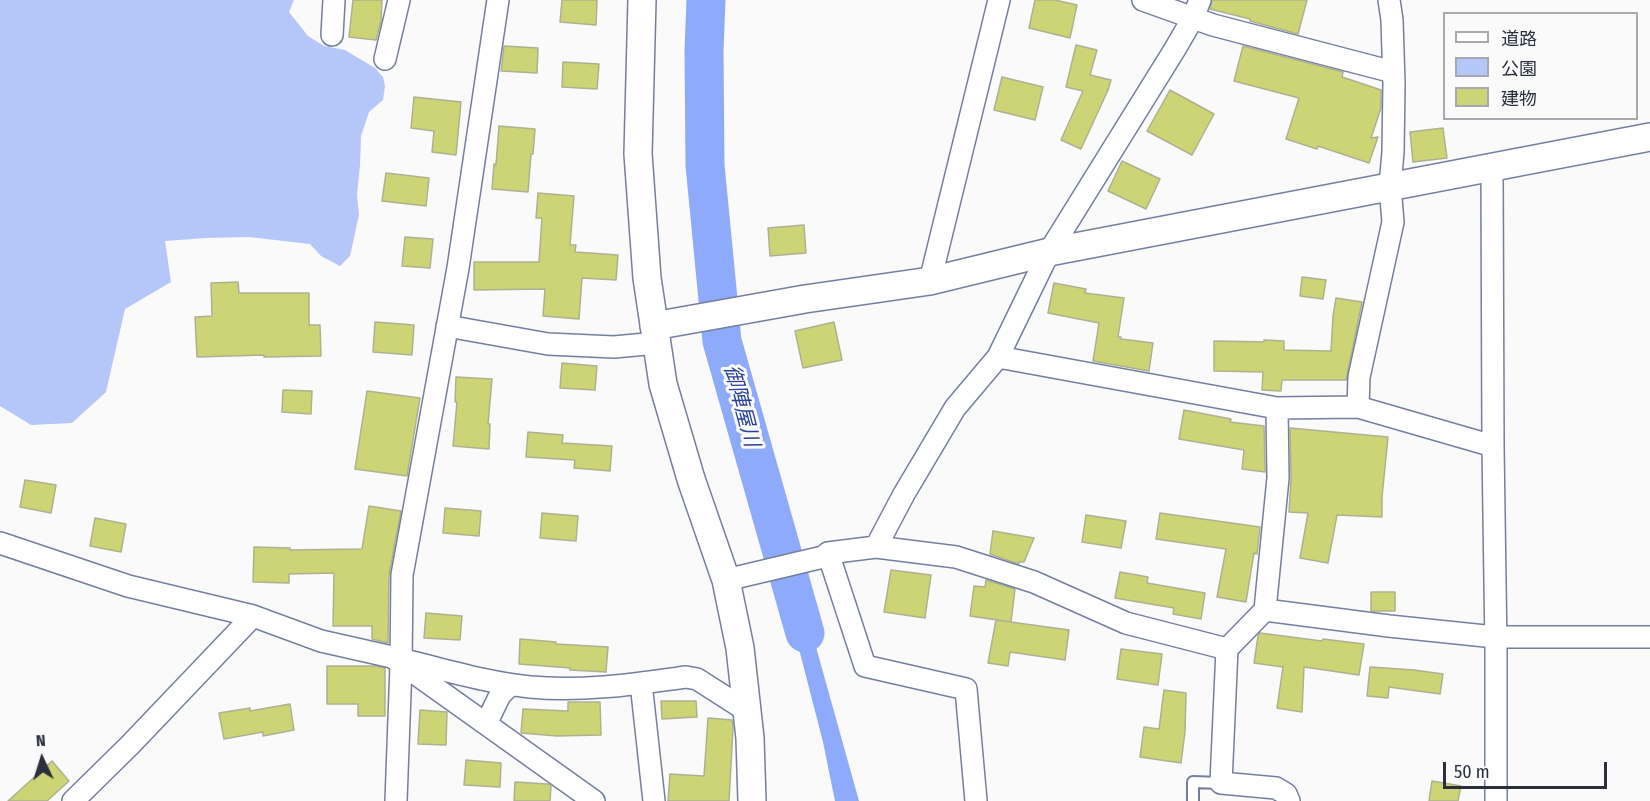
<!DOCTYPE html>
<html>
<head>
<meta charset="utf-8">
<style>
  body { margin:0 }
  #map { position:relative; width:1650px; height:801px; overflow:hidden; background:#fafafa; font-family:"Fira Sans Condensed","Noto Sans JP",sans-serif }
  canvas { display:block }
  .legend { position:absolute; left:1443px; top:12px; width:195px; height:108px; box-sizing:border-box; background:#fafafa; border:2px solid #a7a9ae; margin:0; padding:8px 10px; list-style:none; font-size:18px; color:#2b2f3c }
  .legend li { display:flex; align-items:center; gap:12px; height:30px }
  .legend b { width:30px; border:2px solid #a7a9ae }
  .north { position:absolute; left:12px; top:729px; width:60px; height:60px; -webkit-text-stroke:4px #fafafa; paint-order:stroke; rotate:356deg; font-size:16px; font-weight:700; line-height:24px; text-align:center; color:#2b2f3c }
  .north::after { content:''; display:block; margin:auto; width:21px; height:27px; background:#2b2f3c; clip-path:polygon(50% 0,100% 100%,50% 72%,0 100%) }
  .scale { position:absolute; left:1443px; top:762px; width:164px; height:27px; box-sizing:border-box; border:3px solid #2b2f3c; border-top:0; padding-left:8px; font-size:18px; line-height:21px; white-space:nowrap; color:#2b2f3c; -webkit-text-stroke:4px #fafafa; paint-order:stroke }
</style>
</head>
<body>
<div id="map">
<canvas width="1650" height="801"></canvas>
<ul class="legend">
<li><b style="height:8px;background:#fff"></b>道路</li>
<li><b style="height:16px;background:#b4c7f8"></b>公園</li>
<li><b style="height:16px;background:#cdd476"></b>建物</li>
</ul>
<div class="north">N</div>
<div class="scale">50 m</div>
</div>
<script>
const g = document.querySelector('canvas').getContext('2d');
g.lineJoin = 'round';
function fillPath(path, color) {
  g.fillStyle = color;
  g.fill(path, 'evenodd');
}
function strokePath(path, color, width, dash) {
  g.strokeStyle = color;
  g.lineWidth = width;
  g.lineCap = dash ? 'butt' : 'round';
  g.setLineDash(dash || []);
  g.stroke(path);
}
function write(font, color, halo, rows, align = 'center') {
  g.font = font + ' "Fira Sans Condensed","Noto Sans JP",sans-serif';
  g.lineWidth = 6;
  g.setLineDash([]);
  g.textBaseline = 'middle';
  g.strokeStyle = halo;
  g.fillStyle = color;
  for (const [text, x, y, turn = 0] of rows) {
    g.save();
    g.translate(x, y);
    g.rotate((+turn || 0) * Math.PI / 180);
    g.textAlign = isNaN(turn) ? turn : align;
    if (halo) g.strokeText(text, 0, 0);
    g.fillText(text, 0, 0);
    g.restore();
  }
}
const green = new Path2D(`
  M0,0h294l-5,12 19,24 16,10 21,4 30,18 8,9 2,9 -2,14 -14,12 -8,24 -1,29 -3,30 2,20 -9,41 -10,10 -19,-10 -11,-12 -61,-7 -43,1 -41,3 6,41 -46,27 -19,83 -34,31 -41,2 -31,-19z`);
const water = new Path2D(`
  M797,579l62,222h-24l-12,-59 -40,-155z`);
const river = new Path2D(`
  M706,0l-2,51 1,114 17,176 83,292`);
const building = new Path2D(`
  M353,0h29l-1,21 -5,19 -27,-3z
  M562,0h35l-1,25 -36,-3z
  M1035,0h20l22,5 -7,33 -41,-10z
  M1212,0h95l-9,34 -48,-13v-2l-40,-10z
  M1076,45l21,5 -7,25 21,5 -3,10 -27,59 -20,-9 22,-49 -17,-4z
  M504,46l34,2 -1,25 -36,-2z
  M1243,46l100,26 -1,5 39,13v18l-10,30 7,-1 -9,26 -51,-17 -1,3 -31,-10 13,-41 -65,-17z
  M563,62l36,2 -2,25 -35,-2z
  M1002,77l41,10 -8,33 -41,-10z
  M1170,90l44,24 -22,41 -45,-24z
  M414,97l47,5 -5,53 -24,-3 2,-21 -23,-3z
  M499,126l36,3 -2,25h-2l-3,38 -36,-3 2,-25 2,1z
  M1443,128l4,30 -34,4 -3,-30z
  M1122,161l38,18 -14,30 -38,-18z
  M386,173l43,5 -3,28 -44,-5z
  M538,193l36,3 -4,49h6l-1,7 43,3 -2,25 -34,-2 -3,41 -36,-3 2,-27 -71,1v-28h65l3,-44h-6z
  M804,225l2,28 -36,3 -2,-28z
  M405,237l28,2 -3,29 -28,-2z
  M1302,277l24,3 -3,19 -23,-3z
  M238,282l1,11h70v32h11l1,31 -57,1v-2l-67,2 -2,-40 17,-1 -1,-33z
  M1054,283l32,6 -1,4 39,5 -6,39h3v2l32,4 -4,28 -56,-10 6,-38 -51,-10z
  M1336,298l26,4 -16,78h-64l-1,11 -19,-1 1,-18 -49,-1v-30l50,1v-2l20,1v9l47,1 2,-35z
  M375,322l39,3 -2,30 -39,-3z
  M834,322l8,38 -39,8 -8,-37z
  M562,363l35,3 -2,24 -35,-2z
  M456,377l36,2 -4,45h2l-1,25 -36,-3 4,-44h-2z
  M283,390l29,1 -1,23 -29,-2z
  M367,391l53,7 -13,78 -52,-7z
  M1184,410l47,9 -1,3 34,4 1,46 -23,-3 2,-19 -65,-11z
  M1290,428l98,9 -6,60v20l-45,-2 -9,48 -28,-5 8,-45 -19,-1 2,-33z
  M528,432l35,3 -1,8 50,3 -2,25 -36,-3 1,-8 -49,-3z
  M25,480l31,5 -5,28 -31,-6z
  M369,506l32,5 -12,64 -1,68 -16,-4v-13h-39l1,-53 -45,1v9l-36,-1 1,-35 36,1v2l72,-1z
  M445,508l36,3 -2,25 -36,-3z
  M542,513l36,3 -2,25 -36,-3z
  M1160,513l100,14 -3,27 -3,-1 -8,49 -29,-5 9,-48 -70,-10z
  M1086,515l40,6 -5,27 -39,-6z
  M95,518l31,6 -5,28 -31,-6z
  M993,531l41,7 -10,24h-5v2l-29,-10z
  M891,570l40,5 -6,43 -41,-6z
  M1120,572l28,5 -1,6 58,10 -4,26 -28,-5 1,-6 -59,-10z
  M986,580l29,9 -4,33 -41,-6 4,-30 11,1z
  M1371,592h24v19h-24z
  M426,613l36,3 -2,24 -36,-2z
  M996,620l73,10 -4,30 -55,-8 -2,14 -20,-3z
  M1260,633l62,8 1,-2 41,5 -5,31 -55,-8 -2,45 -25,-4 6,-41 -29,-4 4,-27z
  M520,639l36,3v2l52,3 -2,25 -36,-2v-2l-51,-4z
  M1121,649l41,5 -4,31 -41,-6z
  M327,666h49l9,2v48h-27v-12h-31z
  M1370,667l44,3 29,4 -3,20 -51,-7 -1,11 -21,-2z
  M1164,690l22,3 -1,39 -4,31 -41,-6 4,-30 15,2z
  M661,701h35l1,16 -35,2z
  M568,702h32l1,33 -44,1 -36,-3 2,-24 45,2z
  M290,704l4,26 -31,6v-4l-39,7 -5,-26 31,-5v3z
  M420,710l27,2 -1,33 -28,-1z
  M708,718l24,2 1,8 -4,73h-61l2,-27 34,2z
  M466,760l35,3 -1,24 -36,-2z
  M52,761l17,20 -22,20h-39z
  M1432,781l29,5 -3,15h-29z
  M515,782l33,2 3,2 -1,15h-36z`);
const service = new Path2D(`
  M1193,801v-19l28,1`);
const minor = new Path2D(`
  M1143,0l70,25 180,47
  M332,35l2,-35
  M385,59l14,-59
  M1492,168l1,278 3,205v150
  M930,281l69,-281
  M447,326l101,18 66,3 43,-4
  M998,357l279,51 81,-1 135,39
  M1358,407l1,-30 34,-155 -3,-36 3,-34 1,-68 -2,-64 -3,-20
  M0,543l128,43 125,30 68,25 71,16 202,144
  M876,547l28,-53 51,-86 43,-51 51,-105 126,-203 18,-31 7,-18
  M828,553l48,-6 80,10 78,25 92,41 101,26 38,-39 124,16 106,11h155
  M726,580l97,-23 5,-4 37,113 101,23 10,112
  M1265,610l13,-132 -1,-70
  M1227,649l-6,134 55,5 10,6 3,7
  M404,660c42,10 84,23 126,27 53,5 105,-3 156,-10l11,2 50,32
  M641,683l13,118
  M486,724l14,-29 10,-10
  M73,801l57,-56 123,-129
  M396,801l5,-136 1,-90 56,-307 40,-268`);
const tertiary = new Path2D(`
  M642,0l-4,154 9,124 16,106 28,95 35,101 14,68 10,90 2,63
  M654,326l151,-27 125,-18 119,-29 601,-115`);
const waterNames = [
  ["御陣屋川",741,406,75]
];
fillPath(green, '#b4c7f8');
fillPath(water, '#8eaafa');
strokePath(river, '#8eaafa', 39);
fillPath(building, '#cdd476');
strokePath(building, '#aeb18f', 1.5);
strokePath(service, '#747f9e', 14);
strokePath(minor, '#747f9e', 24);
strokePath(tertiary, '#747f9e', 30);
strokePath(service, '#fff', 10);
strokePath(minor, '#fff', 21);
strokePath(tertiary, '#fff', 27);
write('italic 21px', '#2a409a', '#fafafa', waterNames);
</script>
</body>
</html>
